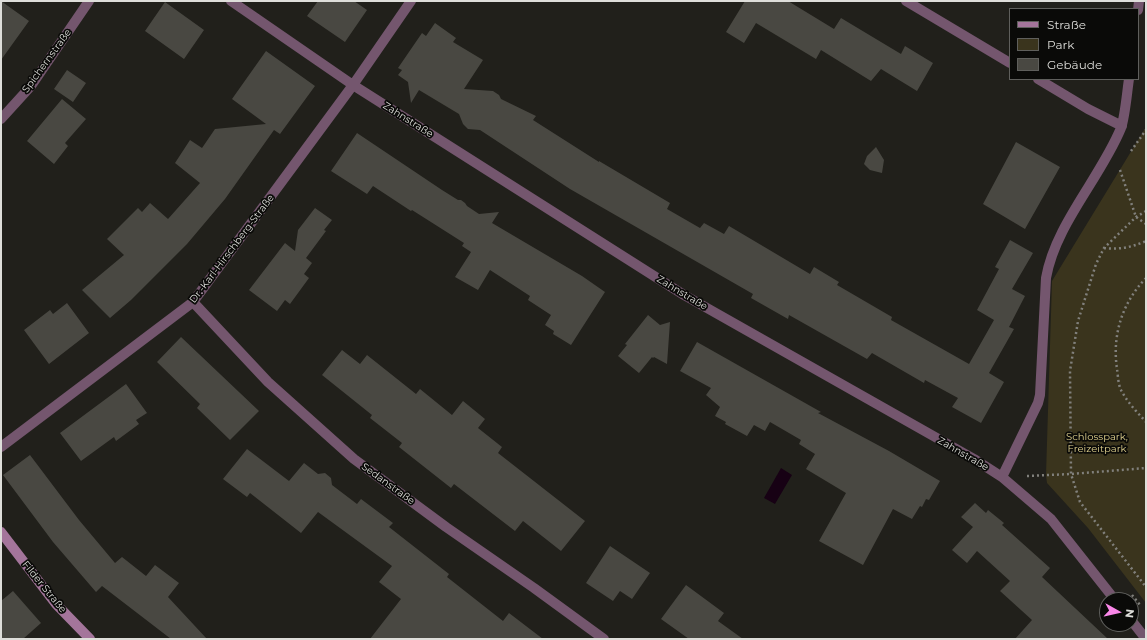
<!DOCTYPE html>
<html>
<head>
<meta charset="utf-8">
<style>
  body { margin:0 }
  #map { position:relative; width:1147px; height:640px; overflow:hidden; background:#21201b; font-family:Montserrat,sans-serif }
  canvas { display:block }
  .frame { position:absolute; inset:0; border:2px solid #dededa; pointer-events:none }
  .legend { position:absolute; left:1009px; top:8px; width:130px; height:72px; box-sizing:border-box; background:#0a0a08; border:1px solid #5f5f5c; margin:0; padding:5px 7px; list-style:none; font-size:12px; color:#dededa }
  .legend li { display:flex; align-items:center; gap:8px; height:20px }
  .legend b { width:20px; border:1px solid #5f5f5c }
  .north { position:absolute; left:1099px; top:592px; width:40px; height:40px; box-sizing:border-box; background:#0a0a08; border:1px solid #5f5f5c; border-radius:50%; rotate:98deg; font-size:11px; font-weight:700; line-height:16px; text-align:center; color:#dededa }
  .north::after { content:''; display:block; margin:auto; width:14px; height:18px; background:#f987e8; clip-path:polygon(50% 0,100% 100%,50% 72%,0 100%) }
</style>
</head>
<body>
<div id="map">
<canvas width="1147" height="640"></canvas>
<div class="frame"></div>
<ul class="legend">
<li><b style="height:5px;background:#a4759b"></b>Straße</li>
<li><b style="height:11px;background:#3a341d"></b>Park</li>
<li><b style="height:11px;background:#494842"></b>Gebäude</li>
</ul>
<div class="north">N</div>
</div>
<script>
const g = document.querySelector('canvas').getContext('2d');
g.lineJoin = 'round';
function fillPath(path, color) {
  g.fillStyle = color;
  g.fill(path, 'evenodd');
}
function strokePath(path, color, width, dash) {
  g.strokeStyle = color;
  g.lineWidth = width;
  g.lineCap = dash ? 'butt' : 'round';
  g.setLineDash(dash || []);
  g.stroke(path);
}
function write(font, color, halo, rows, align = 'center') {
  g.font = font + ' Montserrat,sans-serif';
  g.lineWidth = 3.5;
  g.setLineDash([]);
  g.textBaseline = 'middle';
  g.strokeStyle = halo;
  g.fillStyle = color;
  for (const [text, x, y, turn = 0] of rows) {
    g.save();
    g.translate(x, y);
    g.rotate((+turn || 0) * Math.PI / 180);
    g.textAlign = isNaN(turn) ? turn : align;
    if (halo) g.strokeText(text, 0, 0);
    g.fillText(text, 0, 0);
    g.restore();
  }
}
const green = new Path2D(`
  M1146,127v476l-58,-75 -41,-45 -1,-8 6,-194z`);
const water = new Path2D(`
  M781,468l11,7 -17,29 -11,-6z`);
const building = new Path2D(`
  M1,1l28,20 -28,39z
  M318,1h36l13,9 -22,32 -38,-26z
  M745,1h43l46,28 7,-11 60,36 4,-8 28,17 -16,28 -36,-22 -10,12 -50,-31 -5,9 -60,-36 -12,20 -18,-11z
  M165,2l39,28 -20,29 -39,-28z
  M435,23l21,15 -3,4 30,18 -19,29 29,2 6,4 2,4 35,17 -3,4 66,42v-1l71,42 -3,6 33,19 4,-5 20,11 5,-8 81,48 4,-7 25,15 -2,3 55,32 -1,3 78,44 25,-44 -17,-10 22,-41 -4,-2 15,-27 23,13 -21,36 13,7 -16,31 5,2 -25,44 15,9 -23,41 -29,-16 6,-9 -33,-18 -1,3 -52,-30 -5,6 -78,-44 -1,4 -37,-21 2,-4 -183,-105 -90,-59 -12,-1 -5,-5 -4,-10 -40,-24 -8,13 -3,-21 -10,-7 4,-5 -4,-2 24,-35 4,3z
  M266,51l49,35 -35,48 -6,-4 -49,69 -38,45 -56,56 -21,18 -28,-28 42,-35 -17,-16 31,-31 4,4 8,-9 18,16 32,-36 -25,-20 15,-23 12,8 13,-19 51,-5 -34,-25z
  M67,70l19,13 -13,19 -19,-13z
  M62,99l24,20 -21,24 3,3 -14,18 -27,-23z
  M357,133l85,57 16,10h3l4,3 2,3 12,8 20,-2 -7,11 90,53 23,16 -34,53 -18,-11 1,-3 -9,-6 6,-10 -23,-15 2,-4 -40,-26 -12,20 -23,-13 16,-25 -9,-6 2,-3 -52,-33 -1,1 -38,-25 -6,8 -36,-23z
  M1016,142l44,25 -35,62 -42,-25z
  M876,147l8,13 -2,13 -12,-3 -6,-6 3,-8z
  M315,208l17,12 -8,10 2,1 -20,27 6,5 -8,11 5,4 -19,26 -5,-4 -8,11 -28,-21 36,-47 10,8 3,-21z
  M67,303l22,30 -40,31 -25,-34 26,-20 3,4z
  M648,315l12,10 10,-3 -3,42 -13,-7 -1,1 -1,-1 -13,16 -21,-17 9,-11 -2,-1z
  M181,337l78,74 -29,29 -33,-32 3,-4 -43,-42z
  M697,342l124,70 -3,1 71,38 51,30 -11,19 -3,-1 -4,8 -2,-1 -8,13 -19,-10 -30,56 -44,-24 27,-48 -40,-24 9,-15 -16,-10 2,-4 -31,-18 -5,9 -11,-6 -7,11 -22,-12 1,-2 -11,-6 5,-9 -14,-12 5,-7 -31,-17z
  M342,350l18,14 7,-9 49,39 4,-5 32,26 11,-14 22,18 -7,9 24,19 -4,6 87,68 -24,30 -38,-30 -8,10 -61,-47 -3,4 -52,-41 3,-4 -32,-25 2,-3 -50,-40z
  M126,384l21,29 -11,7 3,4 -23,17 -2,-4 -33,24 -21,-28z
  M247,449l42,32 15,-18 14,11 7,-1 6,5 1,7 25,19 4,-5 32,24 -4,4 60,47 -2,3 56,44 6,-8 34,26h-173l31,-40 -22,-17 13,-16 -74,-54 -17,21 -51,-40 -3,4 -24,-18z
  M30,455l49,65 36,43 7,-6 24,19 9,-11 24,18 -11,14 39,42h-36l-69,-53 -6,6 -43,-50 -50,-67z
  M975,503l11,10 2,-3 16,13 -2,2 48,43 -8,9 66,62h-93l17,-19 -32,-29 10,-10 -33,-30 -10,12 -15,-13 21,-23 -12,-10z
  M610,546l40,27 -18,26 -12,-8 -7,10 -27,-18z
  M686,585l38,28 -6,8 25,18h-54l-28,-20z
  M13,591l28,32 -18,16h-22v-38z`);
const path = new Path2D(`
  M1131,151l15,-21
  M1120,170l16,47 10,7
  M1146,211l-10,6 -32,31 -8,16 -18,57 -8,50 1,103 9,28 66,85
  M1104,248c14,2 29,-1 42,-7
  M1146,278c-24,25 -34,57 -29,91 1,6 1,15 4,21 6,12 16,22 25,32
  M1027,476l44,-2 75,-6
  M1132,595l8,10`);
const street = new Path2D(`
  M231,1l122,84 331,210 290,164 28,18 49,42 64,81
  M906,1l104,62
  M1138,10l1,-9
  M1038,79l50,30 34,17
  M1,119l30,-33 58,-85
  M193,302l75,80 86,77 92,68 88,61 70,51
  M1,447l192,-145 160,-217 58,-84
  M1002,477l36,-74 2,-8 6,-117c9,-53 55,-101 75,-150 4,-11 6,-36 8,-49
  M1131,620l15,19`);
const secondary = new Path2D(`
  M1,532l55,72 34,35`);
const streetNames = [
  ["Spichernstraße",47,61,-54],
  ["Zahnstraße",408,120,32],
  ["Dr.-Karl-Hirschberg-Straße",232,249,-53],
  ["Zahnstraße",682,293,31],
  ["Zahnstraße",963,454,30],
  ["Sedanstraße",388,484,36],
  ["Filder Straße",44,587,51]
];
const parkNames = [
  ["Schlosspark,",1097,437],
  ["Freizeitpark",1097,449]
];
fillPath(green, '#3a341d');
fillPath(water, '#170114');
fillPath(building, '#494842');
strokePath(path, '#81807c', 2.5, [2, 3]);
strokePath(street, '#74566e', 10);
strokePath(secondary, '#a4759b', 10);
write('10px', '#dededa', '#0a0a08', streetNames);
write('10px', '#e1d28f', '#0a0a08', parkNames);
</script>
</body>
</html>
